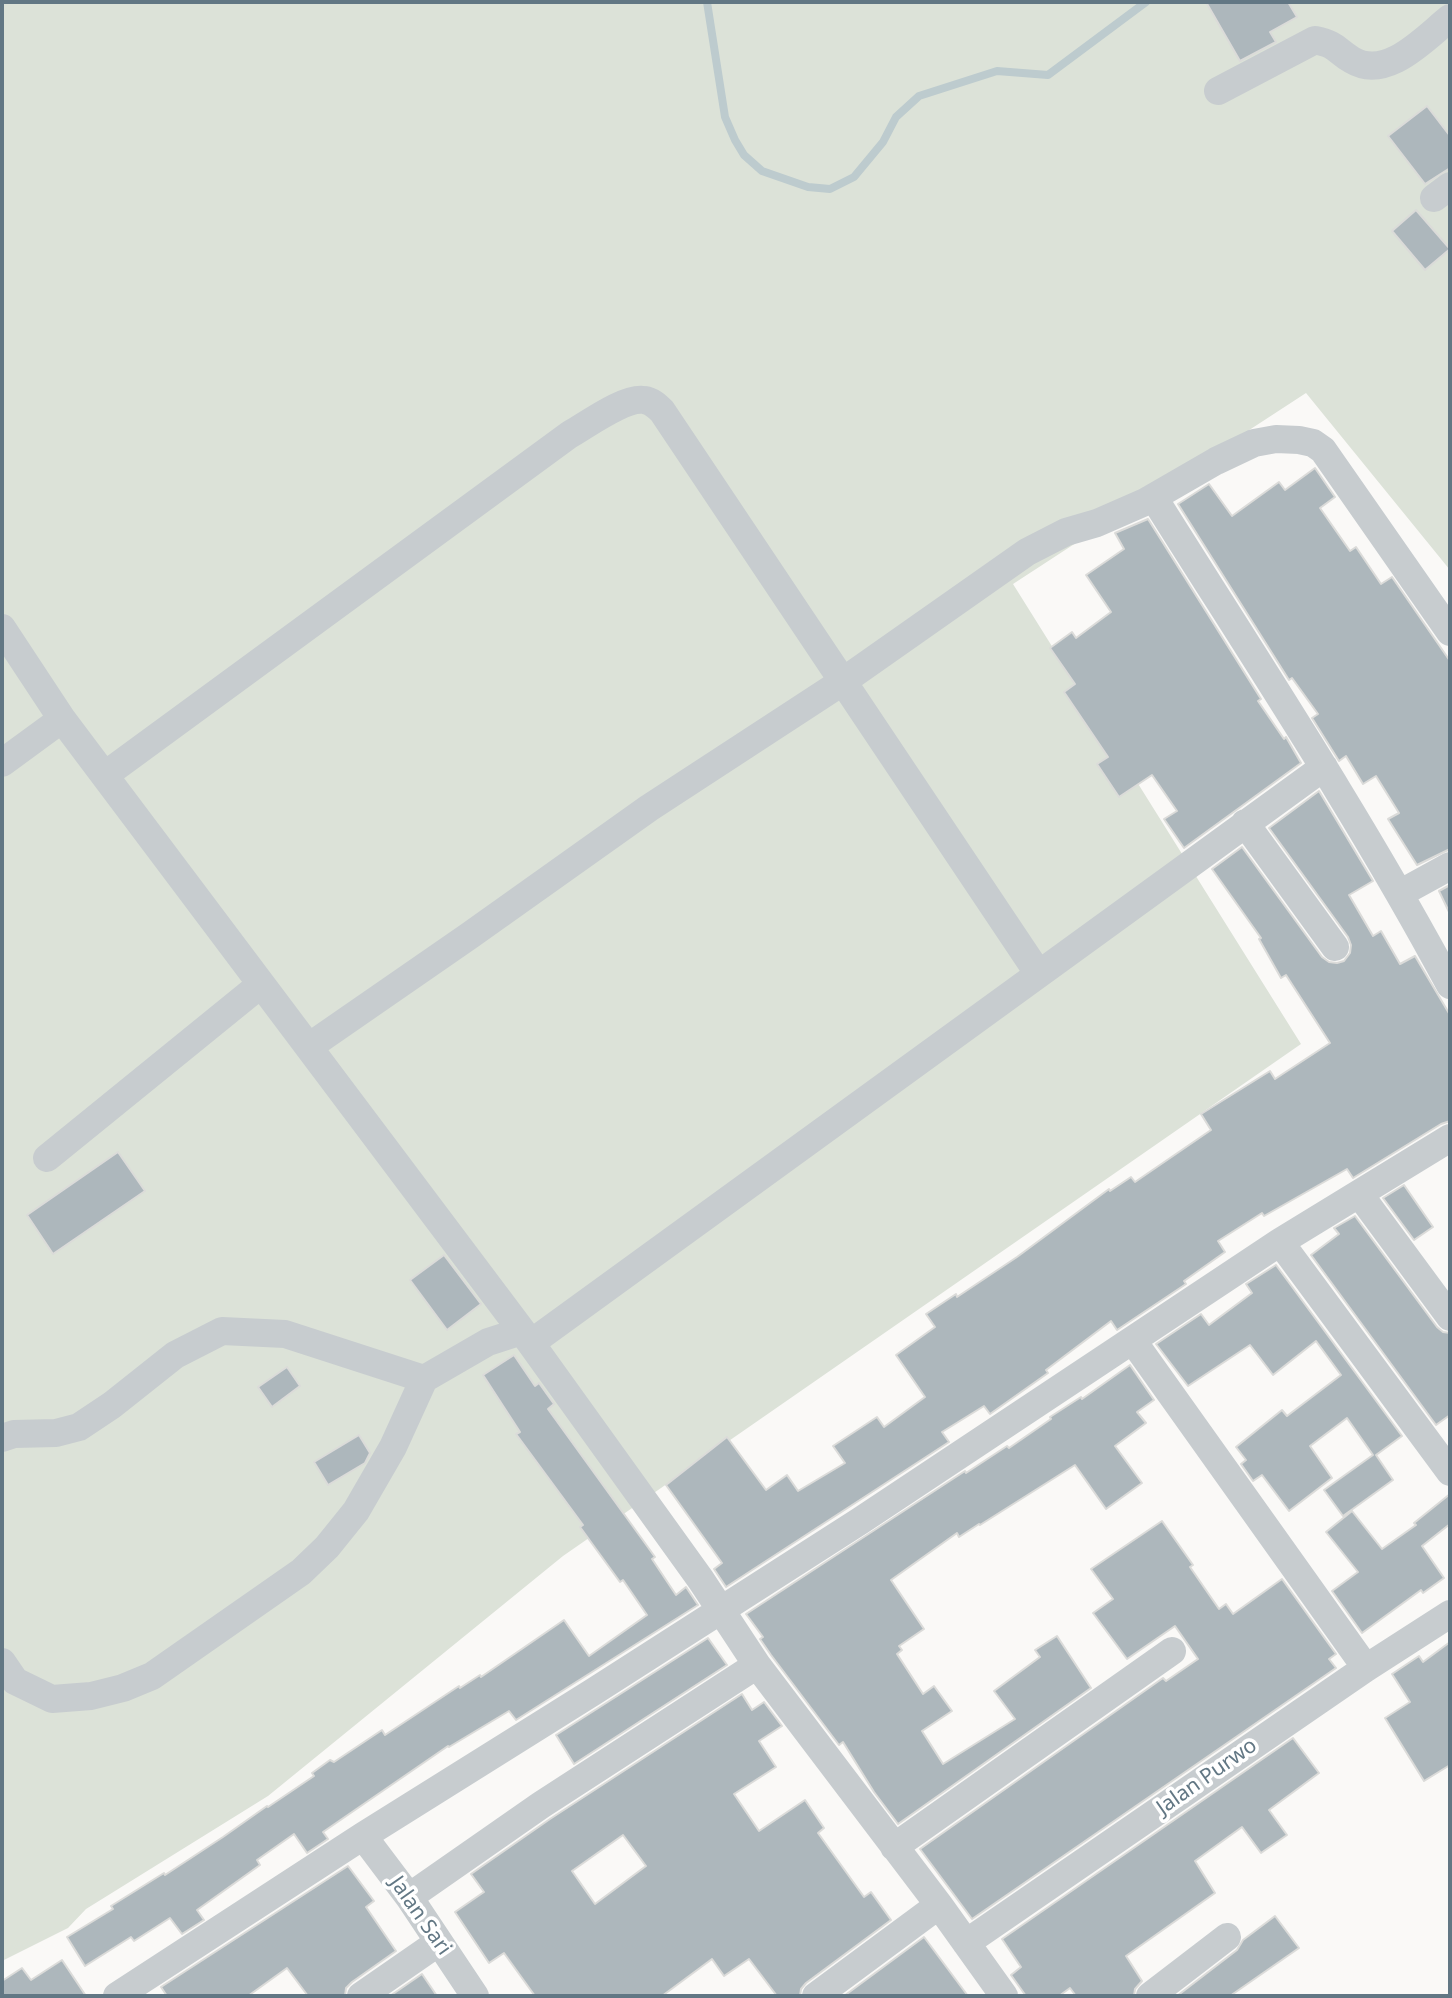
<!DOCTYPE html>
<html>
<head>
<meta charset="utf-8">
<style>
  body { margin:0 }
  #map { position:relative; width:1452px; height:1998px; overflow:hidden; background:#faf9f7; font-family:"Noto Sans",sans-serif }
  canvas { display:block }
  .frame { position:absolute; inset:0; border:4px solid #627784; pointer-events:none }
</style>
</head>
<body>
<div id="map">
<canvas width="1452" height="1998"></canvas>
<div class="frame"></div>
</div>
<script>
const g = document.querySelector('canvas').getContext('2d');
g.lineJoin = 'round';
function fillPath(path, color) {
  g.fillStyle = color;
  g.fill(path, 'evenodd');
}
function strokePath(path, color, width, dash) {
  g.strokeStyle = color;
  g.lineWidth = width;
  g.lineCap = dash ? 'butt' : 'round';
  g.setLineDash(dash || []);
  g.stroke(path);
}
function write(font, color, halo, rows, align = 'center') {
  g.font = font + ' "Noto Sans",sans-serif';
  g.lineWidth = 7;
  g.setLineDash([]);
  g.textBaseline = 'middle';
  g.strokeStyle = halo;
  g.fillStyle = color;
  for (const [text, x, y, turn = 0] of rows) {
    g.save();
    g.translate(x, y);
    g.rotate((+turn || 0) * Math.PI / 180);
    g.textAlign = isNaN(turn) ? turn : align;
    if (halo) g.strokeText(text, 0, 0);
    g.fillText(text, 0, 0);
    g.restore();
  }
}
const green = new Path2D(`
  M2,2h1448v568l-144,-177 -293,191 288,460 -738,512 -295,240 -182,113 -18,19 -66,33z`);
const stream = new Path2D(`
  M707,2l18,115 10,23 9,15 18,16 46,16 22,2 24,-12 29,-35 13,-25 23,-21 78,-25 51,4 98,-73`);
const building = new Path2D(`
  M1206,2h82l9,15 -27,15 6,10 -36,19z
  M1427,106l23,30v32l-25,16 -37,-48z
  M1416,210l34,39 -25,21 -33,-39z
  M1315,468l20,29 -15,11 30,43 6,-4 25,37 11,-7 58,84v188l-33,16 -29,-46 11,-6 -23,-37 -13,8 -17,-28 -7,5 -27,-43 6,-4 -26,-36 -3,2 -111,-176 31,-20 23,32 47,-34 6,8z
  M1148,519l113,180 -3,2 26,38 2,-2 15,26 -117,85 -20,-29 13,-8 -25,-36 -33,22 -22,-33 11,-7 -44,-65 11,-8 -25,-36 22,-16 4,6 35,-26 -25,-37 38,-26 -9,-16z
  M1319,791l54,90 -24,14 24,41 8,-5 19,33 15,-8 35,59v106l-9,3 -88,54 -6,-9 -83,47 -2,-3 -44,28 7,11 -41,29 2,3 -69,46 -6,-9 -65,49 2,3 -58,41 -6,-8 -42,26 7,10 -223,145 -12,-18 8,-6 -56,-78 61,-48 39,53 21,-15 11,16 47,-28 -12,-17 44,-29 7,10 41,-30 -29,-42 39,-28 -9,-13 30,-20 1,3 60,-40 92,-68 1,2 21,-14 4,5 76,-52 -10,-16 69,-43 5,8 55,-36 -44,-68 -5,3 -22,-39 2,-1 -49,-69 30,-22 80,110 7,5 8,1 7,-2 6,-8 1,-8 -3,-8 -79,-109z
  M1450,885v29l-11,-23z
  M118,1152l27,39 -92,63 -26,-39z
  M1404,1185l29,42 -19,13 -31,-42z
  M1355,1216l82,111 6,5 7,1v82l-14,10 -125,-170 28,-21 -5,-6z
  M444,1255l37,49 -34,26 -37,-50z
  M1276,1265l126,171 -26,19 17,25 -50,36 -19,-26 49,-35 -26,-37 -37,28 22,32 -43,33 -27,-36 -9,6 -12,-17 5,-4 -10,-13 46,-37 5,6 54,-41 -25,-34 -43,34 -23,-30 -62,41 -32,-42 45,-30 8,11 43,-32 -6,-9z
  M514,1355l21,31 4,-3 15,21 -6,5 107,148 -3,2 24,36 10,-8 12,18 -182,115 -7,-9 -60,36 -1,-1 -125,86 5,7 -21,14 -13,-19 -37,26 3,5 -63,45 7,10 -22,14 -12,-16 -36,23 -3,-4 -46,29 -18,-29 46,-28 -2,-3 53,-33 1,2 58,-38 44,-31 1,1 46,-31 -2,-3 18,-13 4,2 48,-32 3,5 74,-49 1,2 20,-13 1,2 83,-57 25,36 58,-41 -24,-35 -3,2 -40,-55 3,-2 -67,-91 4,-2 -37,-57z
  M1130,1365l24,35 -17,12 9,11 -31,23 27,37 -36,26 -31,-44 -95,60 -1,-1 -20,13 -2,-4 -66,47 33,49 -25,17 3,4 -5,4 26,40 11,-8 18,25 -30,20 21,33 72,-45 -21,-28 46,-34 -5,-7 22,-14 34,52 -193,136 -24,-32 -31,-50 -4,3 -68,-90 -11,-16 3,-2 -17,-23 219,-143 1,2 41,-27 2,2 42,-29 -1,-2 31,-20 1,2z
  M287,1367l13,19 -28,21 -14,-20z
  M359,1435l11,18 -5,10 -37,22 -14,-23z
  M1450,1494v30l-28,22 22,32 -21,15 -2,-3 -59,43 -30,-42 26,-19 -32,-40 26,-21 30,38 34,-24 -2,-2z
  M1162,1521l31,44 -3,2 29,42 7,-5 7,10 49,-35 54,75 -7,5 7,9 -364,251 -52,-70 243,-171 3,3 32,-22 -23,-33 -48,33 -34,-46 20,-14 -22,-30z
  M708,1638l19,27 -153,99 -18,-29z
  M1450,1642v123l-26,16 -39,-63 25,-16 -18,-28 27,-18 4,6z
  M742,1694l10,16 12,-8 18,24 -23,15 17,26 -42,27 25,37 46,-31 19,28 -6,5 46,64 7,-5 20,28 -85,63 -5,6 -1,7h-23l-28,-37 -25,17 -12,-17 -50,37h-127l-31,-43 -15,10 -34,-51 29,-20 -13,-18 79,-55zM623,1835l23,31 -51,38 -23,-33z
  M1293,1738l26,35 -50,37 18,25 -26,18 -19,-26 -47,34 20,32 -89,63 16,25 -7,8 -1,7h-58l-6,-8 -11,8h-33l-15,-21 10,-8 -19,-28z
  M348,1866l26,35 -8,6 30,44 -44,31 -6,6 -1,8h-37l-21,-28 -39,28h-81l-6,-9z
  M1275,1916l24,32 -69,48h-53l60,-46 6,-10z
  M924,1937l44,59h-124z
  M62,1960l24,36h-84v-15l20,-13 9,12z
  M422,1974l15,22h-47z`);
const minor = new Path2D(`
  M1218,91l97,-51c23,5 20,10 37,20 35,21 73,-22 98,-42
  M1434,198l16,-12
  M1154,498c101,161 206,319 296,487
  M2,628l60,91 460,612 179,249 56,85 182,240 65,91
  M2,763l60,-44
  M105,775l464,-340c18,-10 55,-38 75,-35 8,1 13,6 18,11l376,562
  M1245,823l90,124
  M1401,893l49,-27
  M310,1046l159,-110 180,-128 193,-126 185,-130 39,-20 31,-9 48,-21 71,-41 38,-18 22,-4 23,1 14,3 10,7 127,182
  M47,1158l213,-173
  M1360,1195l90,122
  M1280,1242l170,230
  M1133,1341l233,327
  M531,1343l793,-576
  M2,1438l12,-4 42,-1 23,-6 33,-22 63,-50 47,-24 63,3 139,45
  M2,1662l13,19 37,18 39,-3 32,-8 29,-12 149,-104 26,-25 29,-36 37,-64 31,-68 64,-37 34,-11
  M363,1836l46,61 66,99
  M894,1847l278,-196
  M409,1897l132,-92 216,-140
  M966,1943l400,-275 84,-54
  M117,1996l246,-160 230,-144 267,-171 420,-279 170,-104
  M361,1996l78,-54
  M816,1996l123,-91
  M1150,1996l77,-59`);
const streetNames = [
  ["Jalan Purwo",1207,1777,-35],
  ["Jalan Sari",420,1916,55]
];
fillPath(green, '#dce2d8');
strokePath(stream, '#bdcbce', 8);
fillPath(building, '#adb7bc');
strokePath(building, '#dbdbd9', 2);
strokePath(minor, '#c7cccf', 28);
write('21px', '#627784', '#fff', streetNames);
</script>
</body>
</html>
